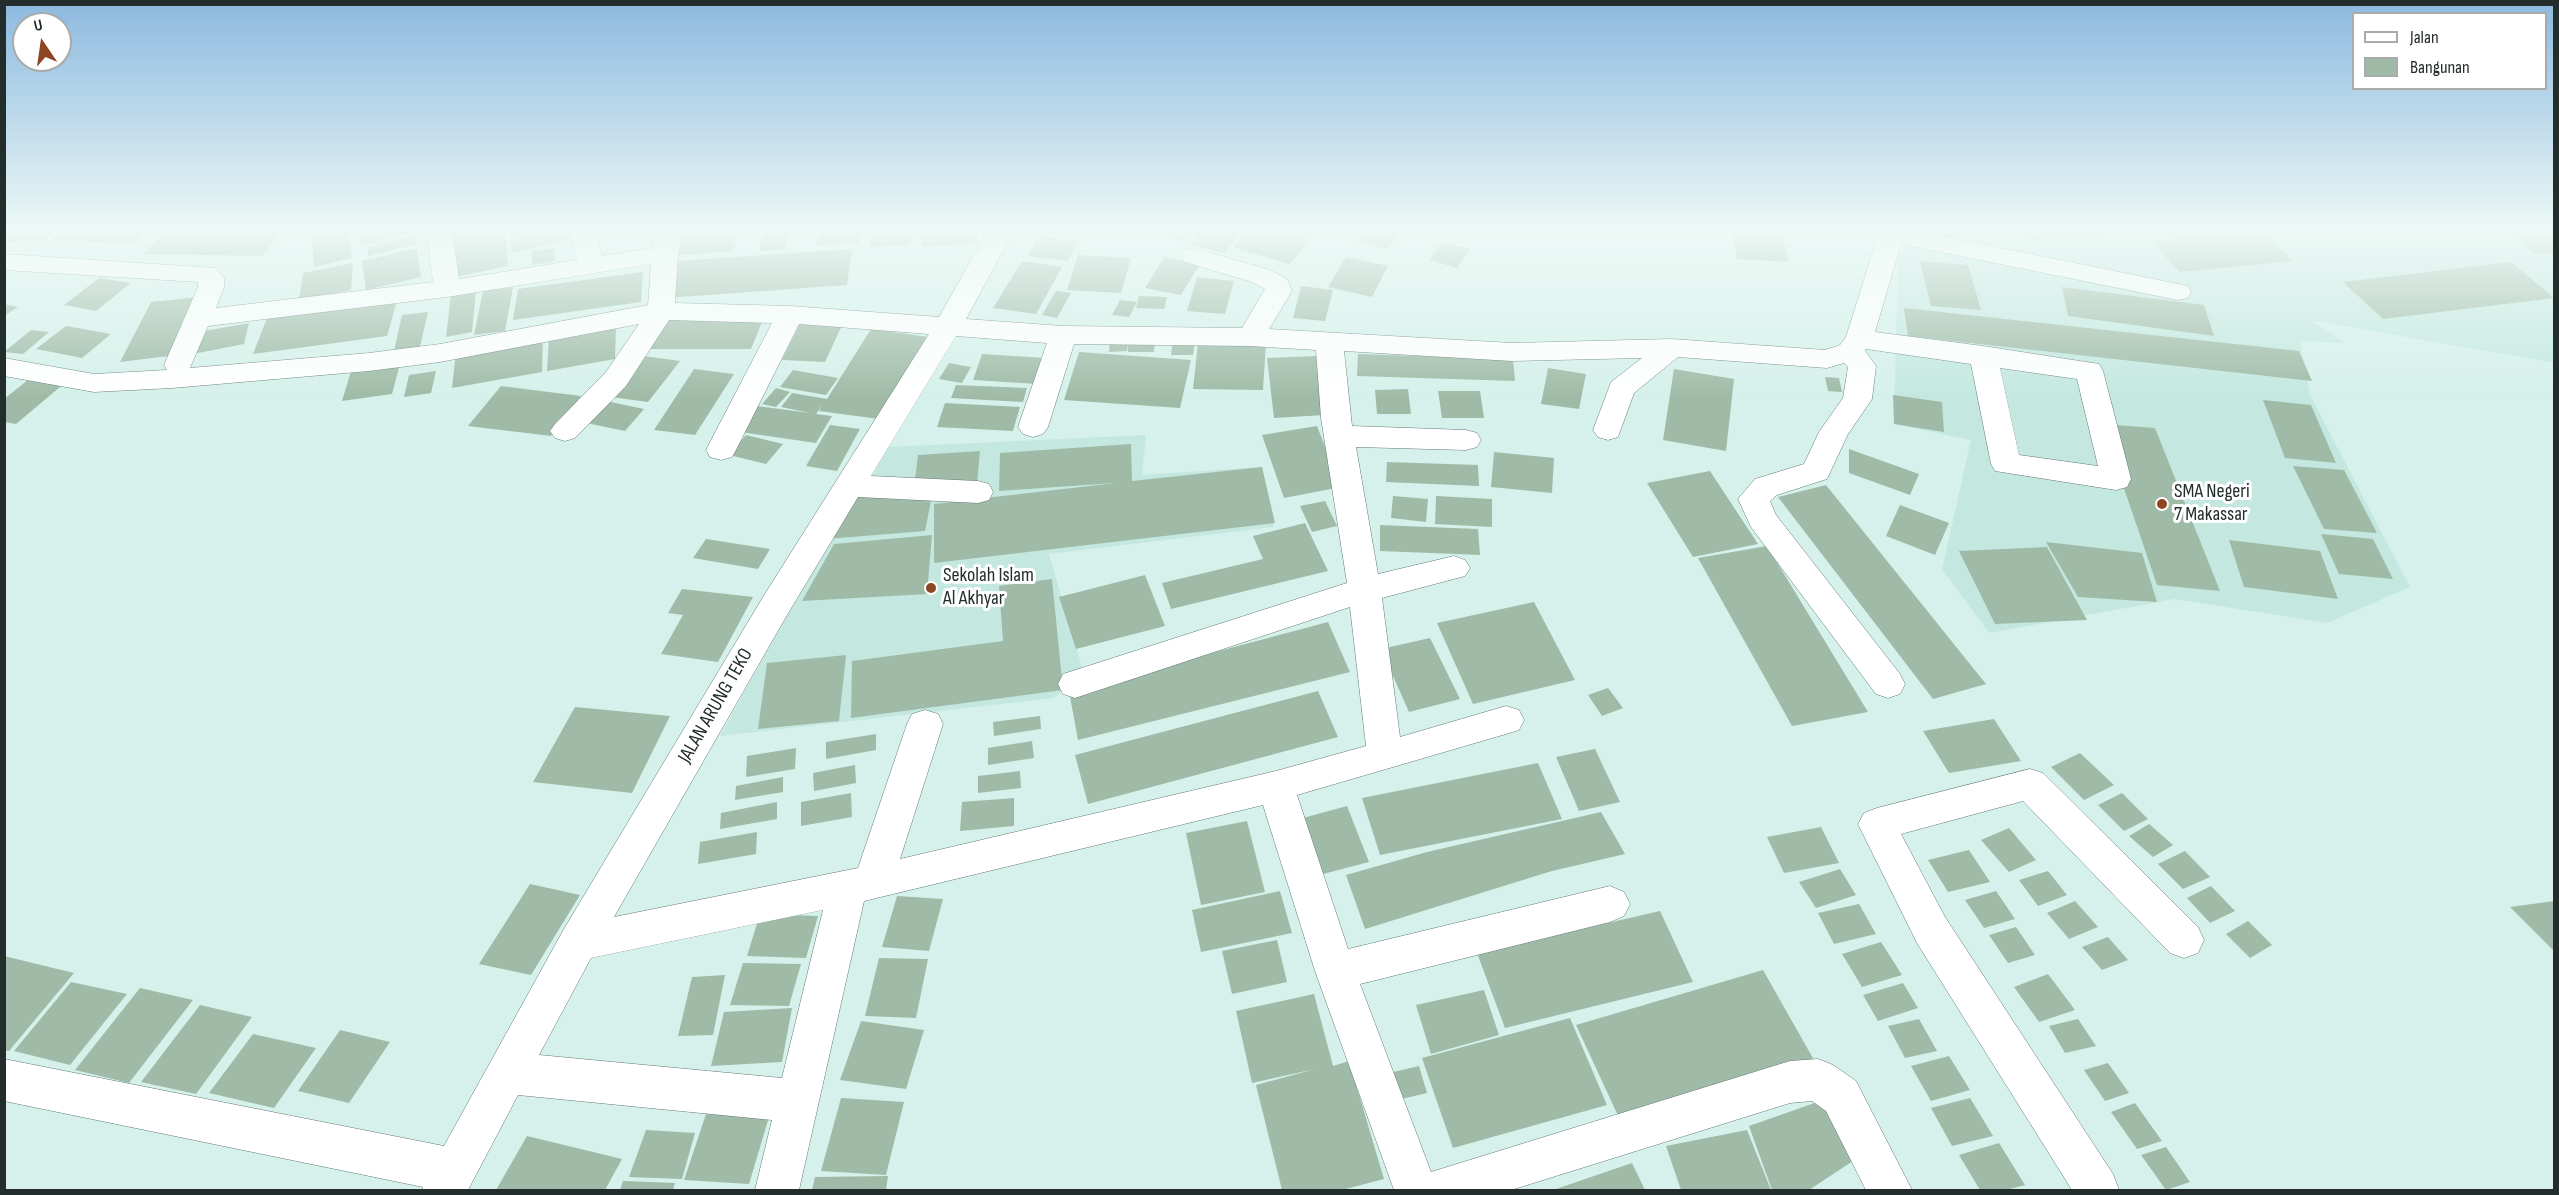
<!DOCTYPE html>
<html>
<head>
<meta charset="utf-8">
<style>
  body { margin:0 }
  #map { position:relative; width:2559px; height:1195px; overflow:hidden; background:#d6f1eb; font-family:"Sofia Sans Condensed",sans-serif }
  canvas { display:block }
  .frame { position:absolute; inset:0; border:6px solid #232d2b; pointer-events:none }
  .legend { position:absolute; left:2352px; top:12px; width:195px; height:78px; box-sizing:border-box; background:#fff; border:2px solid #a7abaa; margin:0; padding:8px 10px; list-style:none; font-size:18px; color:#232d2b }
  .legend li { display:flex; align-items:center; gap:12px; height:30px }
  .legend b { width:30px; border:2px solid #a7abaa }
  .north { position:absolute; left:12px; top:12px; width:60px; height:60px; box-sizing:border-box; background:#fff; border:2px solid #a7abaa; border-radius:50%; rotate:347deg; font-size:16px; font-weight:700; line-height:24px; text-align:center; color:#232d2b }
  .north::after { content:''; display:block; margin:auto; width:21px; height:27px; background:#8d4622; clip-path:polygon(50% 0,100% 100%,50% 72%,0 100%) }
</style>
</head>
<body>
<div id="map">
<canvas width="2559" height="1195"></canvas>
<div class="frame"></div>
<ul class="legend">
<li><b style="height:8px;background:#fff"></b>Jalan</li>
<li><b style="height:16px;background:#9fbba7"></b>Bangunan</li>
</ul>
<div class="north">U</div>
</div>
<script>
const g = document.querySelector('canvas').getContext('2d');
g.lineJoin = 'round';
function fillPath(path, color) {
  g.fillStyle = color;
  g.fill(path, 'evenodd');
}
function strokePath(path, color, width, dash) {
  g.strokeStyle = color;
  g.lineWidth = width;
  g.lineCap = dash ? 'butt' : 'round';
  g.setLineDash(dash || []);
  g.stroke(path);
}
function write(font, color, halo, rows, align = 'center') {
  g.font = font + ' "Sofia Sans Condensed",sans-serif';
  g.lineWidth = 6;
  g.setLineDash([]);
  g.textBaseline = 'middle';
  g.strokeStyle = halo;
  g.fillStyle = color;
  for (const [text, x, y, turn = 0] of rows) {
    g.save();
    g.translate(x, y);
    g.rotate((+turn || 0) * Math.PI / 180);
    g.textAlign = isNaN(turn) ? turn : align;
    if (halo) g.strokeText(text, 0, 0);
    g.fillText(text, 0, 0);
    g.restore();
  }
}
const built = new Path2D(`
  M1912,229h642v134l-244,-43 36,23 -46,-2 10,54 100,192 -83,36 -152,-24 -186,34 -47,-64 29,-129 -77,-16 4,-170 14,-16z
  M1146,435l-4,40 120,-8 12,60 -225,27 35,120 -30,24 -334,38 64,-115 104,-174z`);
const building = new Path2D(`
  M4,229h51l-10,12 -41,1z
  M63,229h86l-12,14 -86,-2z
  M167,229h117l-22,27 -118,-2z
  M311,229h38l3,29 -38,9z
  M362,229h50v4l-51,13z
  M446,229h59l3,37 -61,13z
  M510,229h30v1l-30,8z
  M556,229h14l2,10 -60,14 -2,-13z
  M673,229h65l-4,22 -67,5z
  M820,229h42l-2,14 -44,2z
  M873,229h39l-2,16 -40,2z
  M922,229h56v14l-57,4z
  M1169,229h27l-7,13 -25,-5z
  M1201,229h40l-16,24 -34,-8z
  M1249,229h42l22,6 -23,29 -57,-16z
  M1367,229h35l-14,20 -30,-8z
  M1733,229h49l6,33 -51,-3z
  M1935,229l21,2 -1,10 -21,-4z
  M2021,229h114l2,3 -107,8z
  M2506,229h48v24l-20,1z
  M2262,231l31,30 -113,11 -29,-31z
  M789,232l-4,17 -26,2 4,-18z
  M416,235l2,9 -50,12 -1,-9z
  M1039,236l39,5 -10,20 -40,-5z
  M1442,242l28,7 -13,19 -28,-8z
  M417,248l4,29 -55,13 -4,-29z
  M555,248l-1,13 -22,4v-14z
  M852,249l-5,36 -181,13 10,-37z
  M1078,255l53,3 -10,35 -54,-3z
  M1164,257l36,7 -19,31 -36,-7z
  M1346,257l42,9 -16,31 -44,-10z
  M1022,261l40,6 -26,47 -43,-6z
  M1920,261l48,4 13,45 -50,-4z
  M2511,262l43,36 -171,21 -40,-37z
  M353,263l-2,27 -52,10 4,-27z
  M643,272l-2,30 -128,18 5,-31z
  M1197,277l37,4 -9,33 -38,-3z
  M99,278l32,5 -35,28 -32,-6z
  M1301,286l32,4 -8,31 -32,-3z
  M513,287l-8,44 -31,4 9,-44z
  M2062,287l142,18 10,31 -146,-20z
  M476,291l-4,41 -26,5 5,-42z
  M1056,291l15,2 -14,25 -15,-3z
  M1139,296l28,1 -3,12 -28,-1z
  M198,297l-29,59 -49,6 31,-60z
  M1120,300l17,2 -8,15 -17,-2z
  M397,301l-10,35 -134,18 14,-36z
  M4,304l14,3 -14,9z
  M1904,308l395,43 13,30 -404,-45z
  M428,312l-8,35 -26,4 8,-36z
  M661,317h103l-13,32h-105z
  M802,319l42,2 -19,41 -43,-2z
  M249,323l-5,21 -51,10 6,-22z
  M616,324l-1,35 -68,12 2,-35z
  M66,326l45,8 -29,24 -46,-9z
  M871,329l58,8 -50,82 -60,-8 3,-6 -6,9 16,2 -16,27 -76,-11 17,-26 53,7 -29,-6 11,-14 35,6z
  M31,330l18,2 -26,22 -19,-2z
  M543,337l-1,35 -90,16 4,-36z
  M1110,339h45l-1,13h-26v-8l-1,7 -18,1z
  M1173,340l22,1 -2,14h-22z
  M1198,342l68,1 -3,47 -70,-1z
  M1079,352l112,8 -11,48 -116,-8z
  M982,354l63,4 -8,26 -64,-4z
  M1358,354l155,5 2,22 -158,-5z
  M644,356l36,5 -32,41 -37,-5z
  M1316,356l9,59 -51,3 -7,-60z
  M949,363l22,4 -9,16 -23,-4z
  M400,364l-8,30 -50,7 9,-30z
  M1548,368l38,6 -7,35 -38,-5z
  M694,369l40,5 -39,61 -41,-5z
  M1674,369l60,10 -8,72 -63,-11z
  M793,370l45,8 -12,17 -46,-8z
  M436,371l-5,22 -27,4 5,-22z
  M33,376l33,6 -50,42 -12,-2v-23z
  M1825,377l14,1 3,14 -14,-1z
  M956,385l71,3 -4,14 -72,-4z
  M501,386l80,10 -30,40 -83,-10z
  M776,388l14,4 -14,15 -14,-3z
  M1408,389l3,25h-34l-2,-24z
  M1438,391h42l4,27h-42z
  M1893,395l49,7 2,30 -50,-8z
  M2263,400l48,5 25,58 -51,-5z
  M606,401l38,8 -19,22 -39,-8z
  M945,403l75,4 -7,24 -76,-4z
  M2102,424l53,4 65,163 -63,-6z
  M830,425l30,4 -23,42 -31,-5z
  M1317,426l24,61 -57,11 -22,-63z
  M746,435l37,9 -17,20 -37,-9z
  M1131,444l1,37 130,-14 13,56 -341,40v-59l181,-21 -116,8 1,-38z
  M1849,449l70,25 -9,21 -61,-22z
  M980,451l-3,34 -63,3 4,-33z
  M1494,452l60,6 -2,35 -61,-6z
  M1387,462l91,3 1,21 -93,-4z
  M2293,466l51,4 33,63 -53,-4z
  M1710,471l48,73 -65,13 -46,-74z
  M1826,485l160,199 -53,15 -155,-202z
  M852,496h80l-7,35 -98,8z
  M1393,496l35,3 -2,23 -35,-4z
  M1436,496l56,3v28l-57,-3z
  M1325,501l12,25 -25,6 -12,-26z
  M1900,505l49,18 -14,32 -49,-19z
  M1305,523l23,48 -157,38 -9,-26 101,-24 -10,-23z
  M1380,525l98,4 2,26 -100,-4z
  M2321,534l52,5 20,40 -54,-5z
  M932,535l-5,59 -125,7 32,-57z
  M706,539l64,10 -12,20 -65,-11z
  M2229,540l91,11 18,48 -94,-12z
  M2046,542l96,11 15,49 -79,-5z
  M1767,546l101,166 -76,14 -94,-168z
  M2047,547l40,73 -92,4 -36,-73z
  M1145,575l20,51 -89,23 -17,-52z
  M1052,579l11,111 -212,28 1,-57 151,-20 -4,-55z
  M682,589l71,8 -35,65 -57,-8 22,-39 -15,-2z
  M1534,602l41,78 -102,24 -36,-81z
  M1328,622l22,50 -272,68 -9,-49z
  M1430,638l30,61 -51,13 -28,-63z
  M846,655l-7,66 -81,8 9,-66z
  M1608,688l15,20 -21,8 -14,-21z
  M1318,691l20,46 -250,67 -13,-49z
  M575,707l95,9 -38,77 -99,-11z
  M1040,716l1,13 -47,7 -1,-14z
  M1994,719l27,42 -72,12 -26,-42z
  M876,734v16l-50,9v-17z
  M1032,741l2,17 -46,7v-17z
  M796,748l-1,21 -49,8 1,-21z
  M1595,749l25,53 -41,9 -23,-54z
  M2080,753l34,32 -30,15 -33,-33z
  M1538,763l24,56 -182,36 -18,-57z
  M855,765l1,18 -42,8 -1,-18z
  M1020,771l1,17 -43,5v-17z
  M783,777v15l-48,8 1,-14z
  M851,793l1,24 -51,9v-24z
  M2122,793l26,26 -24,12 -26,-26z
  M1014,798v28l-54,5 2,-29z
  M777,802v17l-57,10 1,-16z
  M1347,806l22,56 -46,12 -20,-56z
  M1601,812l24,42 -73,17 -187,58 -19,-54 81,-23z
  M1247,821l18,71 -64,13 -15,-72z
  M2149,824l24,21 -20,12 -24,-21z
  M1821,827l18,36 -55,10 -17,-36z
  M2009,828l27,32 -27,12 -28,-32z
  M757,832l-1,22 -58,10 2,-22z
  M1969,850l21,32 -42,10 -20,-32z
  M2185,851l25,26 -27,12 -25,-25z
  M1840,869l16,26 -40,13 -17,-26z
  M2048,871l19,24 -29,11 -19,-26z
  M530,884l50,11 -49,80 -52,-11z
  M2211,886l24,25 -25,12 -23,-25z
  M1280,891l12,42 -91,19 -9,-42z
  M1996,891l19,28 -31,9 -19,-28z
  M897,896l46,3 -14,52 -47,-4z
  M2075,901l23,26 -29,12 -22,-26z
  M2554,901v50l-44,-44z
  M1859,904l17,30 -42,10 -16,-31z
  M1660,911l33,71 -188,46 -28,-75z
  M760,914l58,2 -12,42 -59,-2z
  M2248,921l24,24 -22,13 -24,-24z
  M2016,927l19,28 -27,8 -19,-28z
  M2108,937l20,23 -26,10 -20,-23z
  M1277,940l10,42 -55,12 -10,-43z
  M1881,942l21,33 -40,12 -20,-33z
  M4,956l70,17 -65,78 -5,-1z
  M879,958l49,1 -12,59 -51,-2z
  M743,963l58,1 -12,42 -59,-1z
  M1763,970l51,90 -194,60 -44,-95z
  M2048,974l27,36 -36,12 -25,-35z
  M725,975l-12,60 -35,1 14,-59z
  M71,982l56,12 -57,71 -56,-14z
  M1903,983l15,25 -40,13 -15,-26z
  M140,988l53,12 -64,83 -54,-13z
  M1484,990l15,45 -68,19 -15,-49z
  M1314,994l19,72 16,-5 35,118 -42,11h-60l-26,-105 59,-16 -63,14 -16,-72z
  M200,1005l52,12 -56,77 -55,-12z
  M792,1008l-10,54 -71,4 13,-54z
  M1570,1018l37,87 -154,43 -31,-90z
  M1919,1019l18,32 -32,7 -17,-32z
  M2078,1019l18,27 -31,7 -16,-27z
  M861,1021l63,9 -18,59 -66,-9z
  M340,1030l50,12 -41,61 -51,-12z
  M253,1034l63,14 -42,60 -65,-15z
  M1949,1056l21,34 -39,11 -20,-35z
  M2108,1063l21,30 -24,8 -21,-31z
  M1419,1066l8,27 -34,8 -8,-27z
  M841,1098l63,4 -18,73 -65,-4z
  M1970,1098l23,38 -41,10 -21,-38z
  M1826,1099l33,58 -50,33h-37l-23,-64z
  M2135,1103l27,38 -25,8 -26,-37z
  M706,1114l63,3 -20,67 -65,-4z
  M646,1130l49,3 -13,46 -53,-2z
  M1747,1130l24,60h-90l-15,-44z
  M527,1136l95,23 -17,31h-109z
  M1999,1143l26,42 -19,5h-26l-21,-35z
  M2166,1147l24,35 -24,8 -25,-35z
  M1632,1163l13,27h-92z
  M888,1176l-2,14h-74l3,-13z
  M623,1181l52,2 -2,7h-53z`);
const minor = new Path2D(`
  M426,229h26l7,50 118,-19 -9,-31h26l8,27 51,-8 5,-19h26l-6,25 -3,49 115,3 149,11 50,-88h26l-49,90 97,7 179,2 23,-39 -13,-7 -67,-20 -4,-6 4,-6 9,-2 76,22 17,9 5,12 -23,38 243,14 160,-4 153,11 15,-5 6,-8 34,-108h27l281,57 3,6 -3,6 -10,2 -277,-56 -26,88 108,14 116,18 4,7 28,108 -4,8 -11,3 -121,-19 -4,-7 -20,-100 -105,-15 -1,2 11,15 -4,33 -24,35 -21,45 -50,16 -7,6 6,14 124,159 5,10 -5,10 -12,4 -12,-4 -125,-167 -13,-28 17,-20 49,-15 15,-32 24,-34 5,-31 -4,-4 -17,5 -149,-11 -44,36 -16,44 -10,3 -10,-3 -5,-7 18,-48 31,-24 -130,3 -168,-10 8,75 114,4 11,3 4,7 -4,7 -11,3 -110,-3 22,127 76,-18 11,4 5,8 -5,8 -83,22 18,139 106,-31 13,4 5,10 -5,10 -13,4 -209,61 51,154 262,-63 14,6 6,12 -6,12 -14,6 -250,62 71,188 359,-111 28,-2 15,6 23,16 56,109h-46l-40,-79 -14,-10 -22,2 -279,87h-117l-79,-219 -52,-166 -399,96 -65,289h-44l17,-70 -254,-25 -50,95h-46l1,-3 -419,-86v-42l440,87 120,-217 199,-332 166,-263 -130,-10 -63,126 -4,7 -11,3 -11,-3 -4,-7 66,-127 -103,-3 -43,66 -51,52 -10,3 -10,-3 -5,-7 5,-7 51,-52 33,-48 -199,38 -71,9 -197,17 -78,4 -90,-16v-18l90,16 73,-4 -3,-5 34,-78v-5l-194,-12v-16l211,14 9,10v9l-8,21 217,-26zM651,264l-3,41 -208,39 -71,9 -179,15 18,-42 239,-29zM956,336l91,7 -29,84 5,7 10,3 10,-3 5,-7 26,-83 176,2 66,4 5,68 26,165 -284,91 -5,10 5,10 12,4 275,-91 16,139 -90,25 -376,88 43,-135 -5,-10 -13,-4 -13,4 -5,10 -49,144 -244,49 173,-302 71,-118 120,6 11,-3 4,-8 -4,-8 -11,-3 -107,-5zM2000,368l77,11 21,87 -79,-11zM823,910l-41,168 -243,-23 52,-97z
  M2030,769l13,4 155,154 6,13 -6,13 -14,5 -14,-5 -147,-152 -122,33 44,83 168,257 6,16h-47l-155,-247 -59,-119 6,-11 13,-5z`);
const markers = [
  [2162,504,6,"#8d4622"],
  [931,588,6,"#8d4622"]
];
const poiNames = [
  ["SMA Negeri",2174,492],
  ["7 Makassar",2174,515],
  ["Sekolah Islam",943,576],
  ["Al Akhyar",943,599]
];
const streetNames = [
  ["JALAN ARUNG TEKO",716,706,-60]
];
fillPath(built, '#c4e8e0');
fillPath(building, '#9fbba7');
strokePath(minor, '#627a75', 1);
fillPath(minor, '#fff');
const sky = g.createLinearGradient(0, 0, 0, 397);
sky.addColorStop(0, '#8cb9df');
sky.addColorStop(0.58, '#edf9f6');
sky.addColorStop(1, '#edf9f600');
g.fillStyle = sky;
g.fillRect(0, 0, 2559, 397);
for (const [x, y, r, color] of markers) {
  const dot = new Path2D();
  dot.arc(x, y, r, 0, 2 * Math.PI);
  g.fillStyle = color;
  g.fill(dot);
  strokePath(dot, '#fff', 2);
}
write('20px', '#232d2b', '#fff', poiNames, 'left');
write('20px', '#232d2b', '#fff', streetNames);
</script>
</body>
</html>
